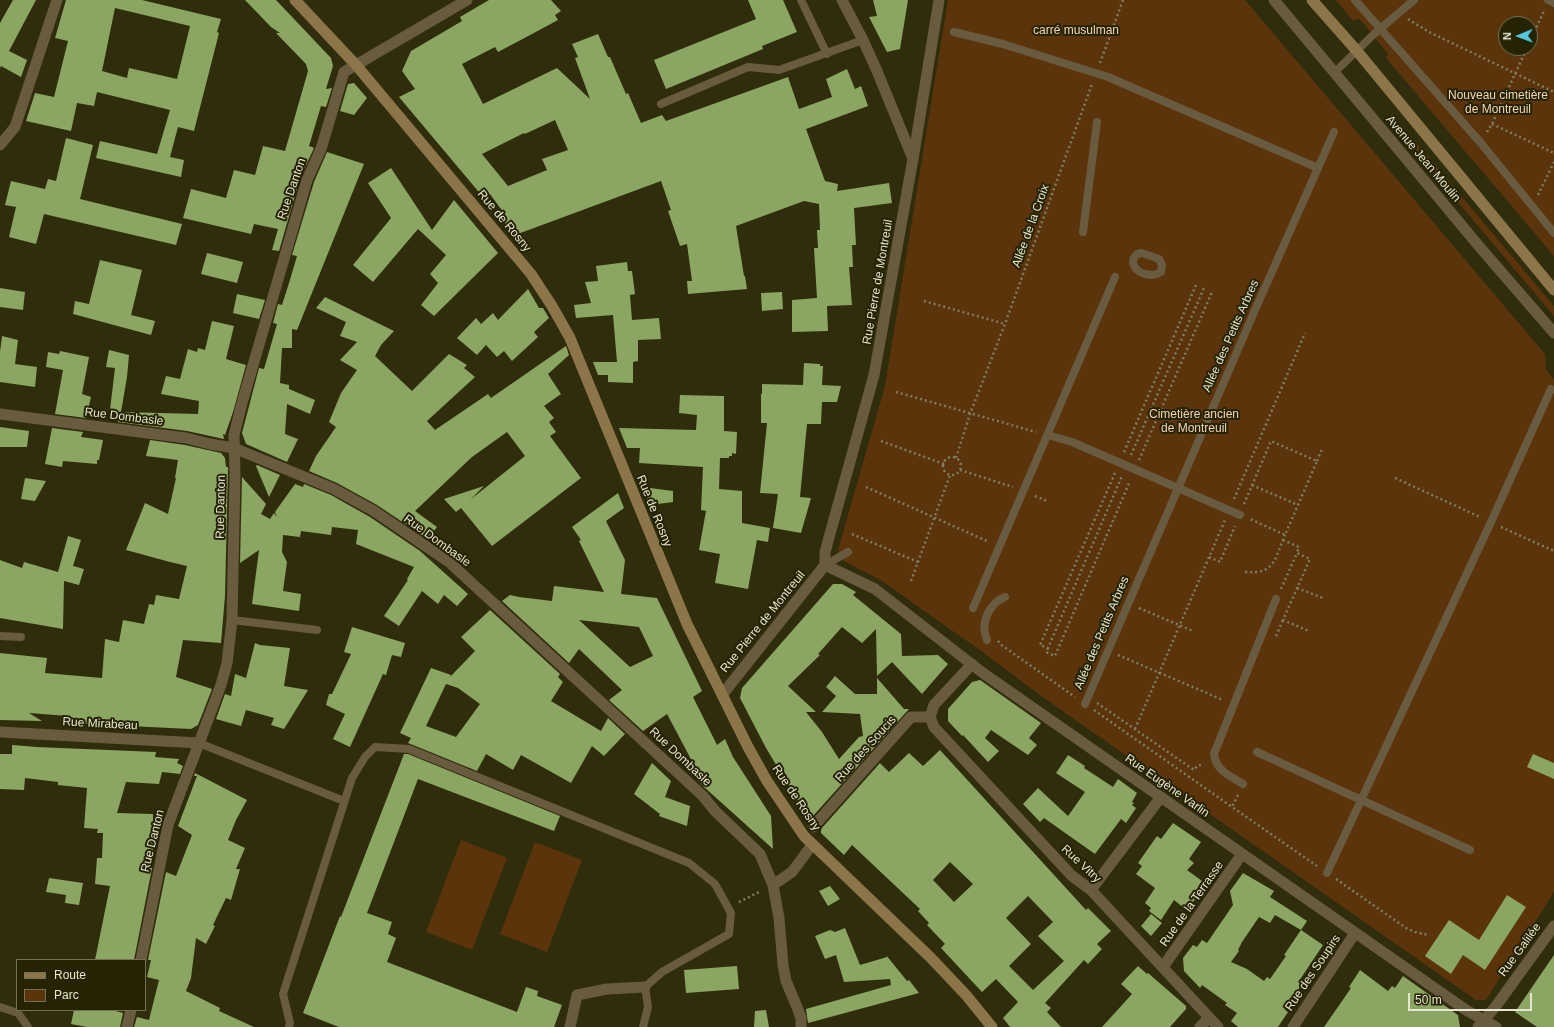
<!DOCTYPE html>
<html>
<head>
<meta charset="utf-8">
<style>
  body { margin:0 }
  #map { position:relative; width:1554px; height:1027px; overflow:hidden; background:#302d0c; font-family:Helvetica,sans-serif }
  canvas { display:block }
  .legend { position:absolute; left:16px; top:959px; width:130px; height:52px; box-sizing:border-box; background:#262303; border:1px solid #727156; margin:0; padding:5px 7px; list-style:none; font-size:12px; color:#e5e5d2 }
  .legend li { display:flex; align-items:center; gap:8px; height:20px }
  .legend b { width:20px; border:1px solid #727156 }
  .north { position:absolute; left:1498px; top:16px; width:40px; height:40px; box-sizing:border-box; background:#262303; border:1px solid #727156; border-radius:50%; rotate:269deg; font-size:11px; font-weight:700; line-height:16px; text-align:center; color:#e5e5d2 }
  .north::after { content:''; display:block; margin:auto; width:14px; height:18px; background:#56c9e0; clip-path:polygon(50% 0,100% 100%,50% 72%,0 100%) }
  .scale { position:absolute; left:1408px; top:993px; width:124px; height:18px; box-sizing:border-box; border:2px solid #e5e5d2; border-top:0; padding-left:5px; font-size:12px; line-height:14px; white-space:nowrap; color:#e5e5d2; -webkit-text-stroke:3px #262303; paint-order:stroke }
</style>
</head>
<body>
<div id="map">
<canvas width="1554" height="1027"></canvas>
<ul class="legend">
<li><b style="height:5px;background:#8c7549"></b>Route</li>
<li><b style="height:11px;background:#5b340c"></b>Parc</li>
</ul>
<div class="north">N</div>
<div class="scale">50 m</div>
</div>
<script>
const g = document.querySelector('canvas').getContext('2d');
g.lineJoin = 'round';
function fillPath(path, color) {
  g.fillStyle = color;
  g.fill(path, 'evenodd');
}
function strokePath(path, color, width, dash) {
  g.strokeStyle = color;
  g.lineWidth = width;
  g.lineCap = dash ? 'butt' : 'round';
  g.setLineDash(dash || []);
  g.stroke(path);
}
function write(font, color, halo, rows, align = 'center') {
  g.font = font + ' Helvetica,sans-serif';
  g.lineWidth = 4;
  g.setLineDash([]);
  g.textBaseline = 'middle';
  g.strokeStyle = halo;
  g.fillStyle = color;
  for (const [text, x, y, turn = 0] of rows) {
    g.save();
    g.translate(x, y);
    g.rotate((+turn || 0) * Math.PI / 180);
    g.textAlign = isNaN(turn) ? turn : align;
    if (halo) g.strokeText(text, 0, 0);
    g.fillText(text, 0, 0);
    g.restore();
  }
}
const green = new Path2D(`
  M948,0h297l300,354 1,16 8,9v513l-68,108h-10l-432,-302 -63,-47 -99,-70 -38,-20 -6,-11 47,-164z
  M1336,0h218v256l-168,-198 2,-4 -25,-31 -4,-4h-3l-3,2zM1506,24h24v24h-24z
  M1392,114l162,192v10l-167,-198z
  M461,840l46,18 -35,92 -46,-18z
  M535,842l47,18 -35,92 -47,-18z`);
const building = new Path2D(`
  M13,0h23l-27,51 18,9 -6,17 -20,-11 -1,2v-45z
  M66,0h76l79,19 -4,13 2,1 -25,98 -16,-4 -8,30 14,3 -3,17 -85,-19 4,-17 57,13 13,-44 -73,-18 -3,14 -17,-3 -6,28 -45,-10 9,-28 19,4 14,-56 -13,-3zM115,8l75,18 -13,53 -48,-11 -2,10 -25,-7z
  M245,0h31l55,58 2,8 -7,23 6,-1 -6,19 -5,-1 -12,40 5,2 -14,30 -21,73 -7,-1 6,-21 -24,-5 -3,10 -68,-16 8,-29 35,9 8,-28 21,5 8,-29 22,5 23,-80 -2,-7 -30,-31h4l-9,-6z
  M489,0h62l10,11 -6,4 3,5 -26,14 -34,18 -3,-5 -33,17 21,40 74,-36 33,31 -15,-41 3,-1 -6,-13 26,-10 10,23h2l16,37 2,-1 13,30 21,-8 4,6 122,-44 11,32 33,-12 -6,-18 21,-10 8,20 6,-3 7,20 -62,23 19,52 13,3 -1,7 52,-8 3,20 -38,5 2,37h-4l1,22h-4l3,38 -25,1 1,25 -36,1v-32l25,-2 -3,-50h4l-1,-18h3l-1,-26 -15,-3 -68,25 8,50h1l2,13 -59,5 -1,-13h5l-5,-37 -7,2 -12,-35 3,-1 -10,-29 -146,54 -14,-17 5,-2 -16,-22 -7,3 -84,-100 16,-8 -13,-18 9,-20 51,-30 -2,-4zM555,120l13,30 -26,9 5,11 -39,16 -26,-32 42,-21 1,1z
  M748,0h35l14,32 -35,14 1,3 -97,40 -12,-29 102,-41z
  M873,0h35l-8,49 -13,3 -18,-35 8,-1z
  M354,83l13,15 -13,17 -14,-4 8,-27z
  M66,138l27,7 -13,54 102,25 -6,21 -132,-31 -8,30 -27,-7 7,-30 -11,-2 6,-24 34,8 3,-10 8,2z
  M327,152l37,12 -67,166 -5,-1v19h-10l-2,35 9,2v4l26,11 -5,14 -23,-10 -2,30 13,5 -11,23 -41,-18 -4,-11 17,-65 5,1 13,-45 -4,-1 5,-19 4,1 7,-22 8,-27 -5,-1 22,-73z
  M391,168l41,62 22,-30 44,53 -64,63 -13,-11 17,-22 -8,-9 16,-19 -28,-26 -45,53 -20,-17 38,-47 -23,-35z
  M207,253l36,9 -6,21 -36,-9z
  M100,260l42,10 -11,45 24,6 -4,14 -78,-21 2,-13 14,3z
  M627,262l1,9h4l3,23 -5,1 2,25 27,-2 2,21 -23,1v21l-5,1v21l-25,-1v-7h-10l-5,-13h24l-4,-47 -37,3 -2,-13 17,-2 -6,-21 13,-1 -2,-15z
  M0,288l25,4 -2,18 -23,-3z
  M528,289l11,19h4l6,10 -15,14 4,5 -26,24 -8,-10 -7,6 -11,-12 -9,10 -20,-17 19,-20 5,6 12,-11 5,7z
  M782,292l1,17 -21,2 -1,-18z
  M237,294l28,6 -6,19 -26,-6z
  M325,297l69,34 -13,14 -6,11 37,35 37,-37 18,11 -3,3 11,9 -48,44 8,9 53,-36 3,4 75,-52 3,9 -21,19 13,20 -17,12 10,12 -5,4 7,10 -6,4 31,42 -89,68 -31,-38 -5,4 -12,-13 40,-13 -14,14 55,-44 -18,-24 -35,25 -57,54 22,16 -9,12 -51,-34 -40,-22 -28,-12 7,-15 20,-29 -7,-5 12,-29 16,-23 -17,-10 17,-18 -17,-6 6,-14 -30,-14z
  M212,321l22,5 -8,33 20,6 -13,47 -8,23 -2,-1 1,5 -37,-8 -69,-9 1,-10 -9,-2 5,-42 -9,-1 3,-17 20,5 -2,22 -6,35 77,2 1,-13 -38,-7 5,-18 14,3 8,-30 9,3 1,-4 7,2z
  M2,336l16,4 -3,24 22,3 -2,20 -35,-5v-30z
  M60,351l29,6 -7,37 9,3 -5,21 -31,-4 8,-44 -17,-3 2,-15 11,2z
  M804,363l16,1v2h3l-1,19 19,1 -4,16h-15l-1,22h-14l-7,73 11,1 -10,35 -28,-5 5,-34 -18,-1 7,-70h-6v-29h1v-10l41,1z
  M680,395l44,1v35l13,1 -1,22 -4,-1v3h-3v2h-9l-1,31 23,2v32l28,5 -2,14 -11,-2 -9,49 -33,-6 5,-29 -21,-4 7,-39 -5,-1 2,-43 -64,-4 1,-15h-13l-8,-20 77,2 1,-15 -18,-2z
  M0,427l29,4 -2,16h-27z
  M52,428l31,4 -2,5 22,3 -4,20h-2v4l-34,-3 -1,6 -17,-3z
  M150,440l35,5 36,8 4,5 1,9h2l-3,129 -4,47 -38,-3 -7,37 36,12 -14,36 -7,4 -124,-6 1,-7 -39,-3 13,8 -42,-1v-67l47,5 -2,15 57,5 3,-39 14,3 4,-22 21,4 5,-20 5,1 2,-10 23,4 8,-33 -17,-4 -44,-12 19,-47 23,11 8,-36h-1l3,-18 -32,-4z
  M257,465l23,10 -11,22 -13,-31z
  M242,477l24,27 -5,10 9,5 4,-6 3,4 -2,-5 20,-28 8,3 1,-3 27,11 39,22 50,34 48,43 -11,12 -13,-11 -6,9 -16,-13 -23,35 -15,-10 24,-36 -1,-1 7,-12 -58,-23 2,-14 -26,-3 -1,8 -30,-4 -1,6 -17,-2 -1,17 5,10 -4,29 18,3 -2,17 -47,-7 7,-54 -19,13z
  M25,478l21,3 -11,20 -14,-2z
  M642,487l31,4v11l-23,3z
  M618,493l6,15 -18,13 19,39 -4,34 36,4 45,93 -9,6 24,48 8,-6 8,18 38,59 2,33 -69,-62 -18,-19 7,-5 -26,-49 -24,17 -34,-31 13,-10 -43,-41 -10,14 -67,-62 8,-6 9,2 33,4 2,-15 50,6 -25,-51 2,-1 -9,-13zM579,620l60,7 14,29 -23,11z
  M68,536l13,4 -8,26 11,3 -5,16 -15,-4 -1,48 -63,-11v-58l22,8 2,-6 34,10z
  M833,584h9l14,8 -3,3 48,39 1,22 36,-1 10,9 -26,30 -30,-32 -15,14 -1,-47 -14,14 -20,-16 -24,27 2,1 -32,31 28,26h-10l16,20 17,27 20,-22 4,-1 -3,-22 -38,-2 14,-16 -10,-9 9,-11 20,18h22v-16l27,31h5l-96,107h-6l-41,-68 -26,-50 2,-10z
  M490,610l70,64 -2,3 5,5 -12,19 50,30 7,-13 17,16 -21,22 -12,-10 -21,37 -50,-28 -8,15 -27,-16 -9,17 -69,-28 3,-5 -11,-5 31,-65 20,7 -1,2 25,-26 -14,-14zM446,684l12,4 22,16 -24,33 -30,-11z
  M352,627l53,16 -4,14 -9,-2 -6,20 -3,-1 -33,73 -17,-8 12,-25 -19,-9 3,-11h3l19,-40 -7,-2z
  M255,643l5,2 30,3 -6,38 24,4 -24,39 -13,-4 3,-7 -28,-8 -5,16 -25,-7 9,-25 6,2 4,-22 11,4z
  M980,680l61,43 -12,15 8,7 -9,10 -37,-25 -6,8 14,13 -11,11 -25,-27 -1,1 -14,-15v-12l24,-27z
  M12,745l25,2 119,5 -1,5 24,2 -2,4 6,3 -3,8 -18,-2 -3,12 -33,-2 -9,31 36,1v38l-3,15 2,1 -18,92h-39l15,-74 -15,-2 2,-26h5l1,-25h-6l1,-4 -14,-1 3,-40 -29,-3v-3l-33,-4 -1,12 -24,-1v-35h12z
  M940,750l146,160 2,-2 23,23 -14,13 5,5 -14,15 -4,-4 -39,43 6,5 -4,4 14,15h-51l-7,-9 15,-16 -22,-23 -14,13 -41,-44 4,-4 -18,-19 2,-2 -11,-12 2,-2 -68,-64 -8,10 -23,-22v-4l59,-66 9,9 20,-19 14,13zM950,862l23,22 -19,18 -21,-22zM1028,896l25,26 -15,14 26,25 -31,29 -24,-24 22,-22 -25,-26z
  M404,754h4l152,62 -6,15 -136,-52 -51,134 25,9 -4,12 8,4 -9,24 130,50 9,-25 12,4 -1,5 25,9 -8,22h-215l-36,-14 37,-97 1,1z
  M1533,754l21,9v16l-27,-12z
  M1068,755l17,11 -1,2 29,19 5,-8 19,14 -5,9 2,1 -2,2 4,3 -10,15 -5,-4 -26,35 -51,-36 -4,4 -17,-18 15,-16 30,28 17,-24 -29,-19z
  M652,763l19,18 -6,16 25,9 -3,20 -28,-10 1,-2 -26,-20z
  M195,773l52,27 -11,20 -8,20 17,8 -9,21h4l-9,31 -5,-2 -13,27 2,1 -9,18 -10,-6 -5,40 -5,13 34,17 -1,3 35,16h-120l3,-10 12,3 10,-40 -12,-3 4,-17h-3l18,-88 10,4 16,-41 -14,-9 19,-50h-3z
  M1173,823l28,19 -12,17 5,4 -7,7 15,11 -4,6 3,3 -8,12 -3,-2 -6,8 -10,-8 -13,20 -12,-9 2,-3 -6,-5 10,-15 -19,-14 6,-8 -4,-3 19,-27 4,3z
  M1243,873l31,18 -4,6 37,24 -6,9 -26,-15 -5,8 -11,-6 -17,25 -4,8 1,1 -8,11 16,7 17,12 3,-4 3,2 16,-23 -2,-1 17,-25 22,15 -24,36 3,3 -17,26 3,2 -10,15h-40l-7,-6 6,-8 -12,-8 2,-2 -25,-18 -2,3 -16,-17 -1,-13 10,-13 4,2 5,-7 5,3 26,-38 -3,-14z
  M49,878l34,5 -4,22 -14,-2 1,-8 -20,-3z
  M830,886l10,13 -12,7 -9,-15z
  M1507,895l19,12 -41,63 -22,-15 -12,19 -26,-18 24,-36 30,20z
  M1151,914l11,9 -11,13 -10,-10z
  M845,928l15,37 27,-8 -1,-2 21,26 2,-1 10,13 -111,30 -2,-14 85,-24 -1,-6 -46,3 -8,-27 -11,4 -10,-23 15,-6 5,2z
  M1554,955v72h-17l-22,-15z
  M737,966l2,23 -53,4 -2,-23z
  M1138,966l9,8 1,-1 38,33v3l-16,18h-68l30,-33 -11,-10z
  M1360,970l28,21 4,-5 3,2 8,-12 55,39 2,12h-136l27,-39 -2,-1z
  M74,1010h38l11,3 -3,14h-33l-16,-3z
  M766,1010l3,17h-15l1,-16z`);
const path = new Path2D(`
  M1408,19l21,13 125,60
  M1530,41l14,-30
  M1100,63l23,-63
  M1492,124l62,29
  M1487,132l5,-8 35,-76
  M1538,195l16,-33
  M924,301l81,23
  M896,392l140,40
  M881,441l63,23
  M1124,452l72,-167
  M1131,455l73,-167
  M943 466a9 9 0 1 1 18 0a9 9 0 1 1-18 0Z
  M956,458l14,-44 35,-90 87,-240
  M1139,460l73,-168
  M1317,461l5,-12
  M960,470l53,17
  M1115,473l-75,172 8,3 74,-172
  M1395,478l85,39
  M1252,485l46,20
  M866,487l123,55
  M1035,496l12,5
  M1234,499l71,-166
  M1244,504l27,-63 46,20 -32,74 -35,-16
  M1501,527l53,24
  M852,534l66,28
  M1283,540l16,7 -2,6
  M1209,557l11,5 15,-36
  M1245,572c30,3 30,-14 40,-37
  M911,581l39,-106
  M1297,588l26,10
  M1281,589l16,-36 13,6 -27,61 26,11
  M1139,608l54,23
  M1276,636l7,-16
  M998,641l2,3 75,53
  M1048,648l-2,4 9,4 75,-175
  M1118,655l105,45
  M1097,703l97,67 3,-4 7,-2
  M1094,710l138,97
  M1135,729l90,-209
  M1238,795l-6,12 85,59
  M1336,879l70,49 9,4 14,3
  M739,902l22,-11`);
const service = new Path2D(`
  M801,0l26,54
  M1355,0l125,142 74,91
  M1548,0l6,3
  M954,32l49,12 105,33 210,91
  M1335,72l38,-37 41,-35
  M661,104l87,-37 31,3 84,-30
  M1083,232l14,-110
  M1142,253l17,6 3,6 -1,7c-9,6 -25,2 -28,-9 0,-6 3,-10 9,-10z
  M1048,435l24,7 168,73
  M825,565l23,-13
  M973,608l142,-331
  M232,620l85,10
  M0,636l21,1
  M987,640c-7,-16 1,-36 18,-43
  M1085,704l170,-394 79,-178
  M199,743l145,58
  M1257,752l213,98
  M1243,784c-13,-8 -27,-13 -29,-30l62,-155
  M1327,873l164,-351 60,-133
  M0,1007l18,6 10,14
  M289,1027l1,-4 -7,-29 69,-216 13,-21 10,-10 34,2 280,114 26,21 16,29 -2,21 -67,38 -17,15 3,20 -5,20`);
const pedestrian = new Path2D(`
  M913,159l26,-159
  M813,827l98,-110h19`);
const minor = new Path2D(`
  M1274,0l204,245 76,88
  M0,145l15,-18 42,-127
  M0,414l186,24 24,6 24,4 100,41 40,22 75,51 254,234 12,15 45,43 13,31 6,33 4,47 3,16 11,26 4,11v9
  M825,565l50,24 108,84 483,337 30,17
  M972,664l-38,41 -4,12 4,10 138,149 19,14 127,137
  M722,695l103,-130v-13l49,-177 39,-216 -36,-88 -14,-31 -21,-40
  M0,732l199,11
  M773,885l19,-13 20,-27
  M1091,890l70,-93
  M141,960l27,-135 53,-140 6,-22 5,-43 3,-146 -1,-39 8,-32 65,-223 14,-31 23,-77 123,-72
  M1163,967l79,-113
  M127,1027l4,-17
  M570,1027l7,-32 30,-6 38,-2
  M1200,1027l9,-9
  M1293,1027l62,-94
  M1478,1027l18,-21 58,-80`);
const secondary = new Path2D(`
  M295,0l61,65 175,209 21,32 18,32 117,286 61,123 19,34 37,55 127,122 35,37 26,32
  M1312,0l45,51 197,239`);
const parkNames = [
  ["carré musulman",1076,31],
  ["Nouveau cimetière",1498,96],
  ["de Montreuil",1498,110],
  ["Cimetière ancien",1194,415],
  ["de Montreuil",1194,429]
];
const streetNames = [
  ["Avenue Jean Moulin",1423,159,50],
  ["Rue Danton",292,189,-71],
  ["Rue de Rosny",504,221,50],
  ["Allée de la Croix",1031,226,-70],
  ["Rue Pierre de Montreuil",878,282,-80],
  ["Allée des Petits Arbres",1231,336,-66],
  ["Rue Dombasle",124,417,7],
  ["Rue Danton",221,507,-89],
  ["Rue de Rosny",654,511,68],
  ["Rue Dombasle",437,541,36],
  ["Rue Pierre de Montreuil",763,622,-51],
  ["Allée des Petits Arbres",1102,633,-67],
  ["Rue Mirabeau",100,724,3],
  ["Rue des Soucis",866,749,-48],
  ["Rue Dombasle",680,757,43],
  ["Rue Eugène Varlin",1167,786,35],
  ["Rue de Rosny",796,798,56],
  ["Rue Danton",153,841,-76],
  ["Rue Vitry",1081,864,43],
  ["Rue de la Terrasse",1192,904,-55],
  ["Rue Galilée",1520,950,-54],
  ["Rue des Soupirs",1313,973,-56]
];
fillPath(green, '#5b340c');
fillPath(building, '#8ba662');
strokePath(path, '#7f7d62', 2.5, [2, 3]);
strokePath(service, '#695b40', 8);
strokePath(pedestrian, '#695b40', 11);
strokePath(minor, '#695b40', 11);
strokePath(secondary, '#8c7549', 11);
write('12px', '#f4d4b9', '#262303', parkNames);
write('12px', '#e5e5d2', '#262303', streetNames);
</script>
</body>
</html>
